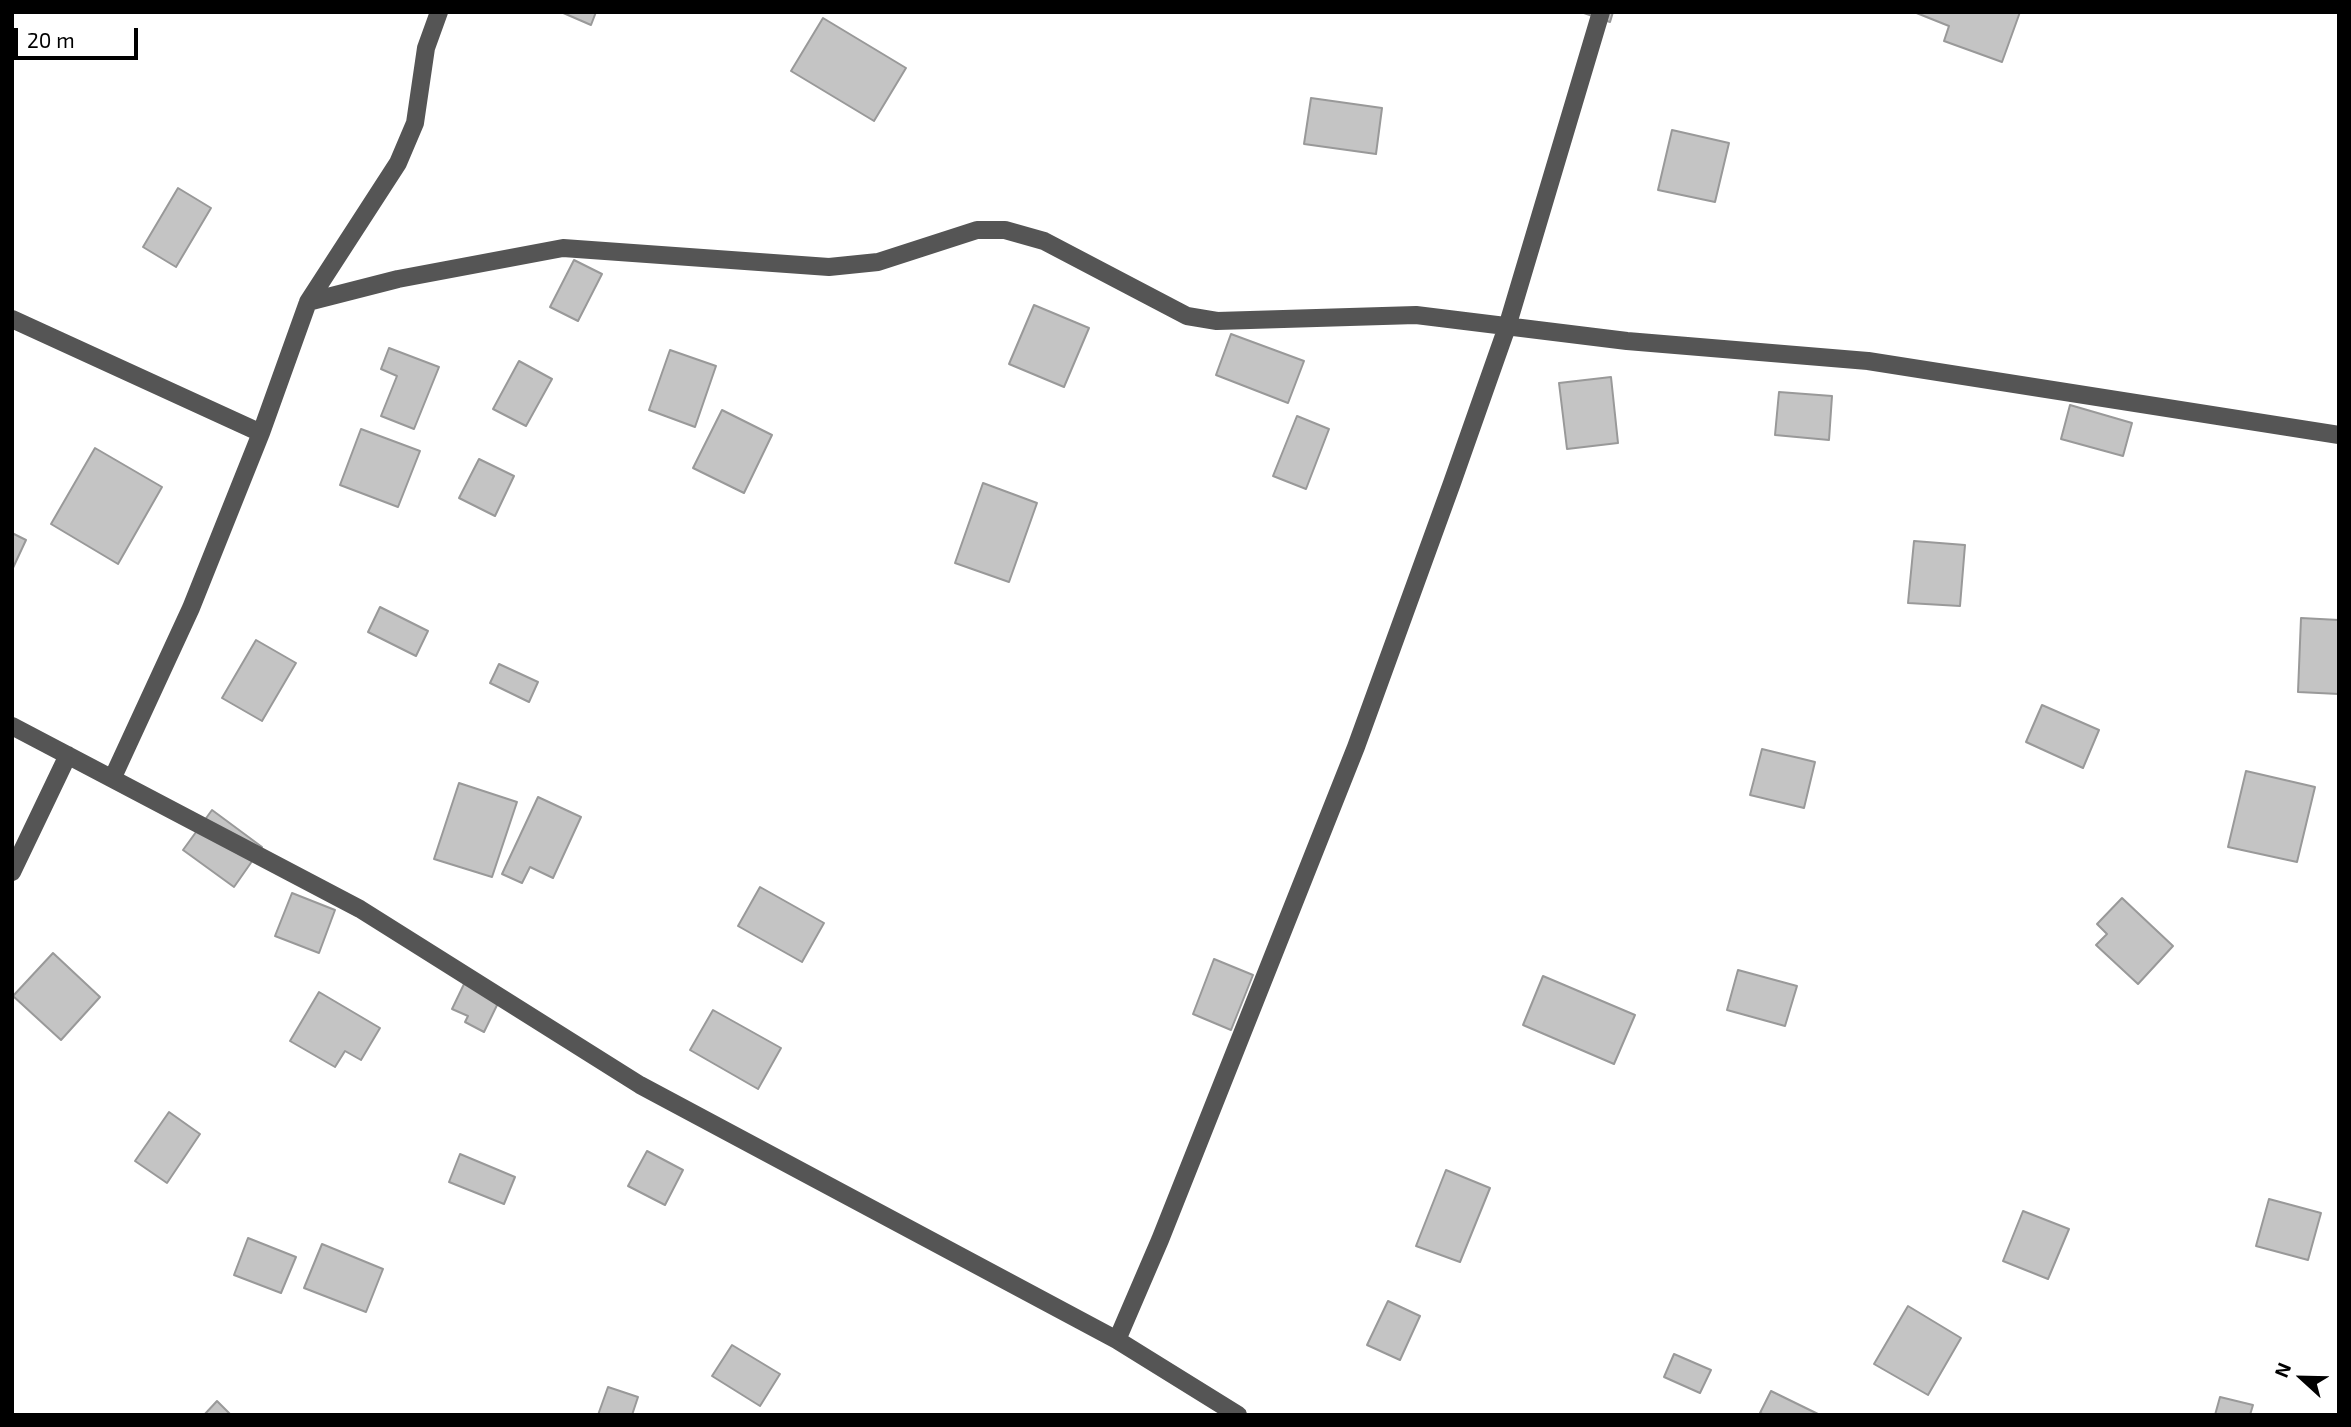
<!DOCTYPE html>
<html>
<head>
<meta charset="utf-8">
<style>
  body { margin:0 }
  #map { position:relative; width:2351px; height:1427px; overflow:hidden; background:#fff; font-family:"Exo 2",sans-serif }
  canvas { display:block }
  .frame { position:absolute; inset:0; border:14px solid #000; pointer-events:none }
  .north { position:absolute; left:2267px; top:1343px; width:70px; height:70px; -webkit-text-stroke:5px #fff; paint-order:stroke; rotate:292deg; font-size:19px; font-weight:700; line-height:28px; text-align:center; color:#000 }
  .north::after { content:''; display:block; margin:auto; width:24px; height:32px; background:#000; clip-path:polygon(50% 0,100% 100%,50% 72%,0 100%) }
  .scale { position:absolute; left:14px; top:28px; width:124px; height:32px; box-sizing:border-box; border:4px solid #000; border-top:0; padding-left:9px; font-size:21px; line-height:24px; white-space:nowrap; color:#000; -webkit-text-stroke:5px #fff; paint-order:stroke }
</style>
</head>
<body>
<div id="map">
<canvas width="2351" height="1427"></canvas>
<div class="frame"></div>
<div class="north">N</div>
<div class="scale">20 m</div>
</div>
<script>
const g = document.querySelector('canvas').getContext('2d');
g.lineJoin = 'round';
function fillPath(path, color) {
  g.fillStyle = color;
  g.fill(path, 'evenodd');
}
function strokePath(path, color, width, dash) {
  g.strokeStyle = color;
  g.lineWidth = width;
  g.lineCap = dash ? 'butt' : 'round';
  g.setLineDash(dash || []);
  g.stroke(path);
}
const building = new Path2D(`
  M561,12h35l-5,13z
  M1581,12h32l-3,10z
  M1914,12h106l-18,50 -58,-21 5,-15z
  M823,18l83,50 -32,53 -83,-50z
  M1311,98l71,10 -6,46 -72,-10z
  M1672,130l57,13 -14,59 -57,-12z
  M178,188l33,20 -35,59 -33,-20z
  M574,260l28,14 -24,47 -28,-14z
  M1034,305l55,23 -25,59 -55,-23z
  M1231,334l73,27 -16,42 -72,-28z
  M389,348l50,19 -25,62 -33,-13 16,-40 -16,-7z
  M670,350l46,16 -21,61 -46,-17z
  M519,361l33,18 -26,47 -33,-17z
  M1611,377l7,66 -51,6 -8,-66z
  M1779,392l53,4 -3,44 -54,-5z
  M2070,405l62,18 -9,33 -62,-17z
  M722,410l50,25 -28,58 -51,-25z
  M1297,416l32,13 -23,60 -33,-13z
  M361,429l59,22 -22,56 -58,-22z
  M95,448l67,39 -44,77 -67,-40z
  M479,459l35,17 -19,40 -36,-18z
  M983,483l54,20 -28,79 -54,-19z
  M12,533l14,7 -14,30z
  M1914,541l51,4 -5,61 -52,-3z
  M380,607l48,24 -12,25 -48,-24z
  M2301,618l38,2v74l-41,-2z
  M256,640l40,23 -34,58 -40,-23z
  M499,664l39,18 -9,20 -39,-19z
  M2042,705l57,25 -16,38 -57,-26z
  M1762,749l53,13 -11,46 -54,-13z
  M2246,771l69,16 -18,75 -69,-15z
  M459,783l58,19 -25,75 -58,-18z
  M538,797l43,20 -28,61 -23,-11 -8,16 -20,-9z
  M212,810l50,37 -28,40 -51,-37z
  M760,887l64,36 -22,39 -64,-36z
  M292,893l43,17 -16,43 -44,-17z
  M2122,898l51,48 -35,38 -42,-39 11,-11 -10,-10z
  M53,953l47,44 -39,43 -48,-44z
  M1214,959l39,16 -22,55 -38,-16z
  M1738,970l59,16 -12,40 -58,-16z
  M1543,976l92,39 -21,49 -91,-39z
  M465,982l35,17 -16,33 -19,-10 3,-6 -16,-7z
  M319,992l61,36 -19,32 -16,-9 -10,16 -45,-26z
  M713,1010l68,38 -23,41 -68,-39z
  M169,1112l31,22 -33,49 -32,-22z
  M647,1151l36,19 -18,35 -37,-19z
  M460,1154l55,23 -11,27 -55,-22z
  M1446,1170l44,18 -30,74 -44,-16z
  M2269,1199l52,14 -13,47 -52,-14z
  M2023,1211l46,18 -21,50 -45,-18z
  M248,1238l48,19 -15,36 -47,-18z
  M322,1244l61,25 -17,43 -62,-24z
  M1388,1301l32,15 -20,44 -33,-15z
  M1908,1306l53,32 -33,57 -54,-31z
  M732,1345l48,29 -20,32 -48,-30z
  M1674,1354l37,16 -11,23 -36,-16z
  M608,1387l30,10 -6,18h-34z
  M1771,1391l47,23 -1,1h-52l-5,-2z
  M2220,1397l33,8 -3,10h-35z
  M217,1401l14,14h-27z`);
const minor = new Path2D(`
  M308,302l90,-23 165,-31 266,19 49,-5 99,-32h28l39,11 143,75 30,5 199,-6 211,26 241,20 471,74
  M12,319l249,114
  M12,726l348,183 280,176 477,255 121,75
  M113,777l78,-169 70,-175 47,-131 90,-139 17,-40 11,-75 13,-36
  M12,872l56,-117
  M1117,1340l43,-100 196,-493 96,-264 55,-156 94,-315`);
fillPath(building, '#c4c4c4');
strokePath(building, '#999', 2);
strokePath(minor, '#555', 18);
</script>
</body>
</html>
